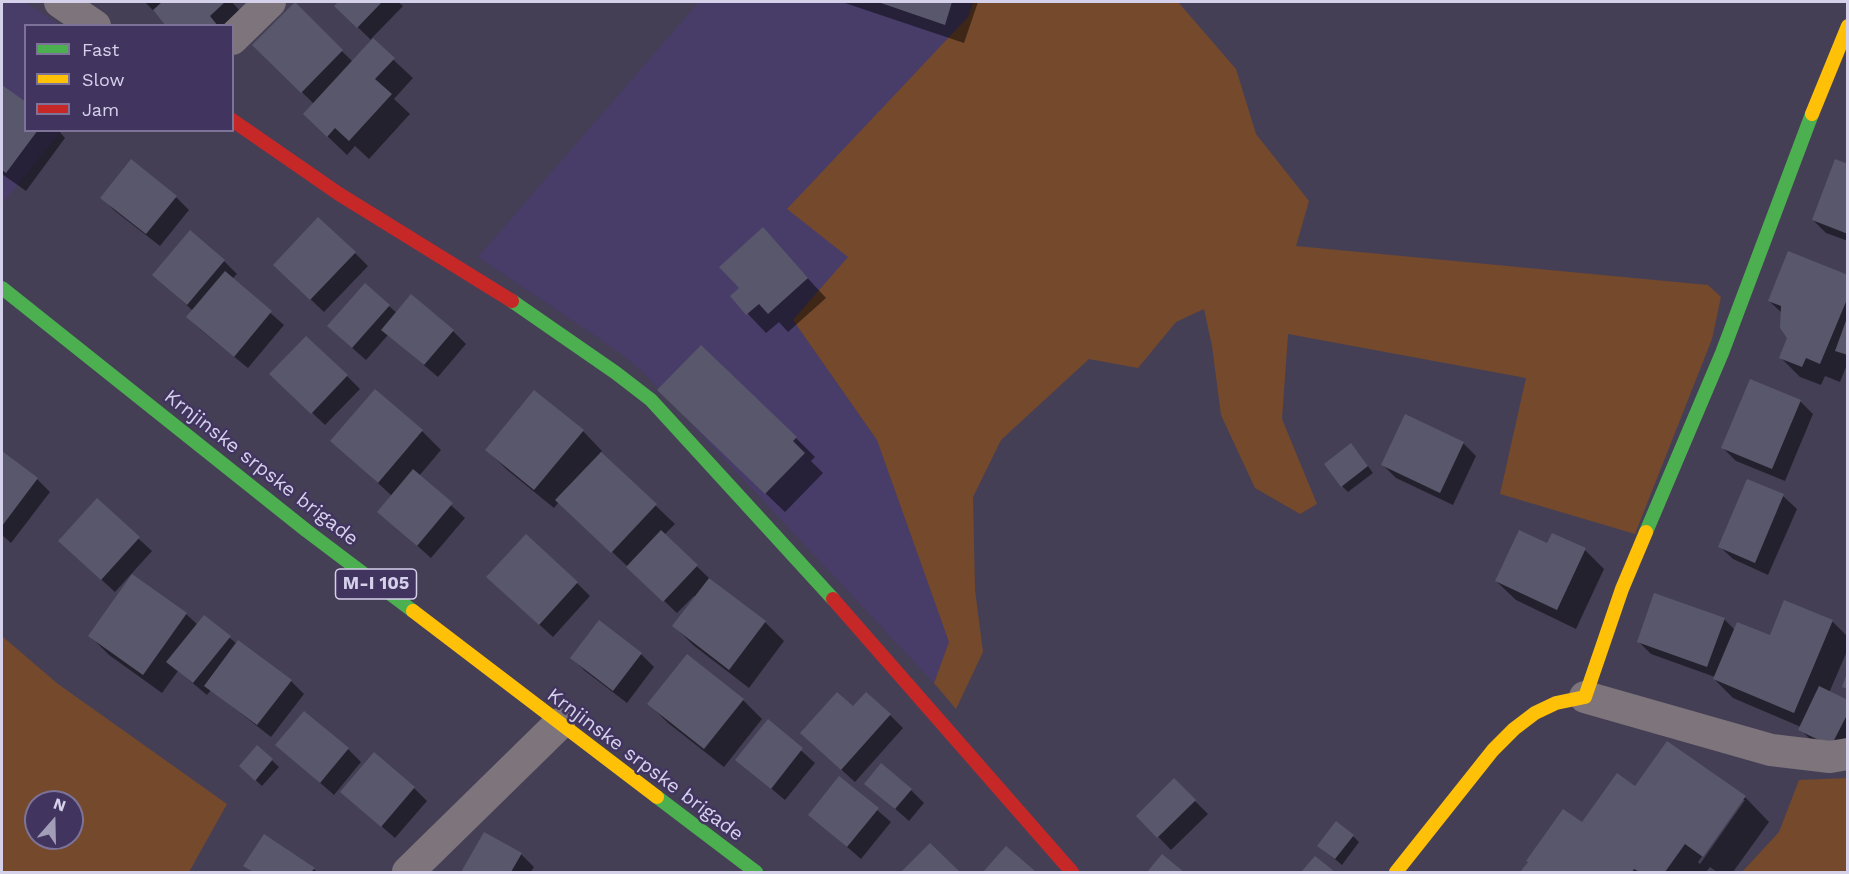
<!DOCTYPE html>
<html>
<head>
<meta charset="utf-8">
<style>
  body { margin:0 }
  #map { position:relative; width:1849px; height:874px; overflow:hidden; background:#453f56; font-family:"Work Sans",sans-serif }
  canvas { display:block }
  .frame { position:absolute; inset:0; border:3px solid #d6d1eb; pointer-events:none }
  .legend { position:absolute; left:24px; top:24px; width:210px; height:108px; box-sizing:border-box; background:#413560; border:2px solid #7d7398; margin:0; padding:8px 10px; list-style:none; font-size:18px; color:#d6d1eb }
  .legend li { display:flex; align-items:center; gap:12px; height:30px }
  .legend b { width:30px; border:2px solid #7d7398 }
  .north { position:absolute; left:24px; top:790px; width:60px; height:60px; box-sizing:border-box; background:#413560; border:2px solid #7d7398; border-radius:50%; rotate:20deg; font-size:16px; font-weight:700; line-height:24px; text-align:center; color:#d6d1eb }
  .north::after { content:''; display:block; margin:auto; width:21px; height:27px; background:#a39eb7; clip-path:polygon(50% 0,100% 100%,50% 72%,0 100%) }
</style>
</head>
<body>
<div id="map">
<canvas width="1849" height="874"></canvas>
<div class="frame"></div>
<ul class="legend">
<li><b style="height:8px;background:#4caf50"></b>Fast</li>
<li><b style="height:8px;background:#ffc107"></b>Slow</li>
<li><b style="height:8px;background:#c62828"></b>Jam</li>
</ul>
<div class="north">N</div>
</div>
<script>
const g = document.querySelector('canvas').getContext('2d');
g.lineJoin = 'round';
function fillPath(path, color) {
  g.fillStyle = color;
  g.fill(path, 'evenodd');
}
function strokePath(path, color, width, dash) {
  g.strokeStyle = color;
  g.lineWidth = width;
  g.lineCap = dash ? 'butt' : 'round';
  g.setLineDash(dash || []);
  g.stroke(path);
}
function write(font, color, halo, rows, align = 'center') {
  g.font = font + ' "Work Sans",sans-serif';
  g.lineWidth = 5;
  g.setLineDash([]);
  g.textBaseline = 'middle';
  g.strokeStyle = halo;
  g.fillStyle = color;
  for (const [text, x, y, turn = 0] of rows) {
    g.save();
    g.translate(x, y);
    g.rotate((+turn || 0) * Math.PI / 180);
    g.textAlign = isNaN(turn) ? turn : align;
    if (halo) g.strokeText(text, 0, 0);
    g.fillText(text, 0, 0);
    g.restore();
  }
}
const built = new Path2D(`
  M2,2h23l35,23 -34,1v104l35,1 -59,73z
  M699,2h274l-5,15 -119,240 -56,63 84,120 72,202 -15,41 -291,-311 -24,-20 -141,-95z`);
const green = new Path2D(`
  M973,2h205l58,67 20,65 53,67 -13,45 412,39 13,12 -9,42 -77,195 -135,-40 26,-116 -238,-44 -6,85 35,85 -17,10 -45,-26 -34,-73 -9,-69 -8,-37 -28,13 -38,46 -49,-9 -88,81 -28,57 2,93 8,62 -27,57 -22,-26 15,-41 -72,-202 -84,-120 55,-63 -61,-48 181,-192z
  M2,636l56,48 169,120 -38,68h-187zM36,802h36v36h-36z
  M1847,778v94h-105l37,-40 20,-52z`);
const shadow = new Path2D(`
  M145,2h87l9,10 -15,14h-58z
  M340,2h58l5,4 -32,33 42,39 -19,21 16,15 -41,45 -14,-13 -8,9 -23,-22 -10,-29 -60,-59 41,-40 58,57 19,-21 -36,-35z
  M842,2h136l-14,41z
  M2,87l24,17v26h32l7,8 -39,53 -24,-17z
  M1848,165v76l-22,-8 -13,-13z
  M176,197l13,13 -29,36 -45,-35 -13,-13z
  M763,230l63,68 -38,34 -9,-10 -13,11 -34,-36 9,-8z
  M355,253l13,13 -44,46 -36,-34z
  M224,261l13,13 -5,5 52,46 -36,43 -47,-38 -13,-13 5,-6 -39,-36z
  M1848,277v85l-8,20 -15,-6 -4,9 -21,-8 -19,-19 8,-20 -7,-25 -13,-12z
  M365,285l32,28 56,18 13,13 -28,33 -50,-42 -22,25 -24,-21z
  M347,376l13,13 -35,36 -41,-39z
  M1800,401l13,13 -28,67 -49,-20 -13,-13z
  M678,409l118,29 19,19 -4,4 12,12 -38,39z
  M422,431l19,19 -22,26 46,42 -34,40 -52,-46 13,-16 -60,-55z
  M583,431l19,20 -2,2 75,71 -11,11 46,44 55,43 19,19 -35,47 -56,-43 -19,-19 21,-29 -1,-1 -17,17 -118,-111 -5,6 -48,-39 -19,-19z
  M1463,443l13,13 -23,49 -57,-27 -13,-13z
  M1357,451l16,22 -25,19 -6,-6z
  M2,453l35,26 13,13 -39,51 -9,-8z
  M1748,481l35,15 14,13 -29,66 -35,-16 -14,-13z
  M97,501l55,50 -37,41 -42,-38z
  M1547,545l38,5 19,19 -28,60 -60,-29 -20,-19z
  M577,583l13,13 -37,41 -52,-47z
  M186,614l12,11 7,-8 32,27 54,37 13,13 -33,43 -60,-47 -4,5 -29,-24 -16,22 -53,-38 -19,-19z
  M1724,619l11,11 35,7 62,-16 16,16v12l-19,44 19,9v50l-35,-10 -13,-13 1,-2 -68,-29 -19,-19 1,-2 -64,-23 -13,-13z
  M641,654l13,13 -27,36 -42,-32 -13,-13z
  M743,700l19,19 -38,48 -56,-44 -19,-19z
  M853,708l37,7 13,13 -48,54 -40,-36z
  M768,721l47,42 -30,37 -48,-40z
  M277,745l71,4 13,13 -27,33z
  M258,747l21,20 -17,19 -15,-14z
  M840,778l51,44 -30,37 -51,-44z
  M1174,780l34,34 -37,36 -33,-34z
  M866,783l45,7 13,13 -15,18z
  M414,788l13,13 -32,37 -53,-46z
  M1636,788l109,9 24,25 -36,50h-16l-7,-5 -4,5h-185l42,-61 19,13zM1742,800h3l-45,64 -2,-2z
  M484,834l37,20 13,13 -3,5h-69z
  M1353,836l6,6 -17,23 -23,-19z
  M930,845l27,27h-54z
  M1006,848l28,24h-49z
  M245,865l69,4 3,3h-65z`);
const building = new Path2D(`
  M162,2h63l-15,14 8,10h-52l-13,-16z
  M295,2l48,48 -42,43 -49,-48z
  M338,2h44l-25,26 -23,-22z
  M878,2h74l-7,23z
  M373,38l22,20 -20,21 17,15 -43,47 -14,-13 -8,9 -24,-23z
  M2,85l24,17v28h12l-32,43 -4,-3z
  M131,159l46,37 -31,38 -46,-36z
  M1835,159l13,5v70l-36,-14z
  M318,217l38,35 -46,48 -37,-35z
  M763,227l45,51 -40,36 -9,-10 -13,11 -16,-19 9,-8 -20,-21z
  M190,230l35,30 -38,45 -35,-30z
  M1788,251l60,24v22l-28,67 -14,-6 -4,9 -23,-9 8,-20 -7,-10 1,-22 -13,-5z
  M225,271l47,40 -38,46 -48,-40z
  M365,283l25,22 -38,43 -25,-22z
  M411,294l43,36 -30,35 -43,-35z
  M1847,318h1v37l-13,-4z
  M306,336l42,39 -37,39 -42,-40z
  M701,345l96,92 -4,4 12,12 -40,41 -108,-104z
  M1750,379l51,21 -29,69 -51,-21z
  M375,389l48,41 -45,53 -48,-42z
  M534,390l50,40 -50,60 -49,-40z
  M1405,414l59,28 -24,51 -59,-28z
  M1351,443l17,23 -27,21 -17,-23z
  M2,451l36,27 -36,48z
  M601,452l56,52 -46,49 -56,-53z
  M413,469l40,34 -36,43 -40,-34z
  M1747,479l37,15 -29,69 -37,-16z
  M97,498l43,39 -39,43 -43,-39z
  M661,530l37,35 -35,37 -37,-35z
  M1519,530l28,13 5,-10 34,15 -29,62 -62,-29z
  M526,534l52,48 -39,43 -53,-48z
  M132,574l55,39 -44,62 -55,-39z
  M709,578l57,43 -37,49 -57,-44z
  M1654,593l71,25 -18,49 -70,-25z
  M1784,600l49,20 -39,93 -81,-34 24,-57 33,13z
  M204,615l27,21 -38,47 -27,-21z
  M599,620l43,33 -29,38 -43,-33z
  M238,640l54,40 -35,45 -53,-39z
  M687,654l57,45 -40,50 -57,-45z
  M1847,673h1v16l-6,-2z
  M1819,686l29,14v13l-17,33 -33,-16z
  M837,692l16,14 13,-14 25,22 -50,56 -41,-37z
  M304,711l45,37 -29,35 -45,-38z
  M768,719l35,29 -32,41 -36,-29z
  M1667,741l79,55 -43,61 -18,-13 -20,28h-25l-6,-3 -2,3h-112l8,-10 -2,-1 37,-52 19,13 35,-49 18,13z
  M257,745l16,14 -18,22 -16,-15z
  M374,752l41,35 -34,40 -41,-35z
  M881,763l31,26 -17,20 -31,-25z
  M839,776l40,32 -32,39 -39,-32z
  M1174,778l22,22 -39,38 -21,-22z
  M1336,821l18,14 -19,24 -18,-13z
  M484,832l38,21 -11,19h-50z
  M264,834l51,34 -4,4h-58l-10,-6z
  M930,843l30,29h-59z
  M1006,846l30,26h-53z
  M1162,854l22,18h-37z
  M1315,856l20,16h-34z`);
const street = new Path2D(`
  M60,2l35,24
  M232,39l38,-37
  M1585,697l186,53 59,7 18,-3
  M408,872l151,-148`);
const fast = new Path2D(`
  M2,288l305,243 106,80
  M512,301l104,72 35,27 182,199
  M1646,532l76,-179 90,-239
  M657,797l99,75`);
const slow = new Path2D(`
  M1812,114l36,-88
  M413,611l244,186
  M1396,872l97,-122 21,-21 21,-16 21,-10 29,-6 37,-108 24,-57`);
const jam = new Path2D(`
  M232,120l107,74 173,107
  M833,599l239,273`);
const shields = [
  [376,584,81]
];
const shieldNames = [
  ["M-I 105",376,584]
];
const streetNames = [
  ["Krnjinske srpske brigade",261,468,38],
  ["Krnjinske srpske brigade",645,765,37]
];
fillPath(built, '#483c69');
fillPath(green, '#75492c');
fillPath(shadow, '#0007');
fillPath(building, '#59576b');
strokePath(street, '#7d757b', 32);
strokePath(fast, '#4caf50', 14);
strokePath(slow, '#ffc107', 14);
strokePath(jam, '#c62828', 14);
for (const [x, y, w] of shields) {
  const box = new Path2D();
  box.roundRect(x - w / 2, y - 15, w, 30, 4.5);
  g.fillStyle = '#413560';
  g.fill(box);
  strokePath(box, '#d6d1eb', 1.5);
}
write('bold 18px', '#d6d1eb', null, shieldNames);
write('20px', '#d6d1eb', '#413560', streetNames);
</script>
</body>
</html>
